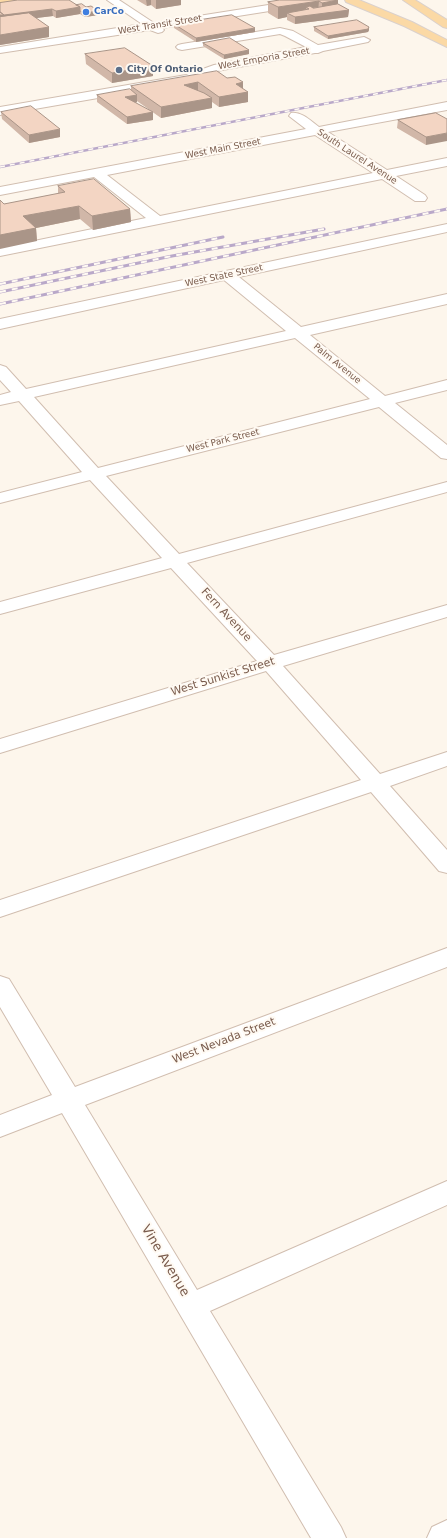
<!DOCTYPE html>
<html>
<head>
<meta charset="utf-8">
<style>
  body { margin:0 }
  canvas { display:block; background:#fdf6ec }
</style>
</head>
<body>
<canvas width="447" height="1538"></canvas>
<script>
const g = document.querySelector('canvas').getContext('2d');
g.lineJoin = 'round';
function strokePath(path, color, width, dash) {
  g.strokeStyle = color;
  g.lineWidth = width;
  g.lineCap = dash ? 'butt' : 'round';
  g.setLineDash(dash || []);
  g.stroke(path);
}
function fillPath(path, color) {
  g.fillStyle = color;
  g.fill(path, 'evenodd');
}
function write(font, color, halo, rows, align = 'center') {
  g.font = font + ' "DejaVu Sans",sans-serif';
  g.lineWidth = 4;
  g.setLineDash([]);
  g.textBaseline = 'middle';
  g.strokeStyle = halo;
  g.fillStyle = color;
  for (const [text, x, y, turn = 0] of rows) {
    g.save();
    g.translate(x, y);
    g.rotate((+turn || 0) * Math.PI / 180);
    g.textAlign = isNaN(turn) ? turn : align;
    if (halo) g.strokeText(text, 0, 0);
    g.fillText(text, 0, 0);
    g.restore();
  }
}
const minor = new Path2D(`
  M107,0h12l35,23 146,-23h25l-5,3 -158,25 2,2 -2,2 -4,1 -8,-3 -150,23v-6l142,-23z
  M280,28l13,3 25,14 46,-8 6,3 -2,2 -45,9 -5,2h-3l-98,18 -21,10 -196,34v-8l186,-32 28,-10 92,-18 -21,-11 -5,-2 -98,16 -4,-1 -2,-2 2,-2 4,-1z
  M447,102v8l-119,22 59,38 60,-12v8l-51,10 29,19 2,3 -2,3h-10l-33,-22 -382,77v-8l146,-30 -52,-41 -94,18v-8l306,-58 -17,-13 2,-3c10,-2 20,8 28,14zM315,135l58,38 -213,43 -53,-41z
  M447,224v8l-208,45 62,50 146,-33v10l-137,31 75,61 62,-16v10l-52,13 52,42v14l-6,-1 -62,-51 -273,69 73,78 268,-72v10l-260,71 87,92 173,-50v12l-164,49 97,108 67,-22v14l-57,20 57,64v23l-8,-2 -68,-79 -371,125v-17l361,-120 -95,-109 -266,82v-14l257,-78 -86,-93 -171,46v-12l162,-44 -72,-78 -90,23v-10l82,-21 -63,-71 -19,4v-10l11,-3 -11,-12v-15l6,2 20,22 260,-58 -62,-51 -224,49v-10zM295,338l75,61 -272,69 -64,-71z
  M447,948v19l-362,138 112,185 250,-109v24l-237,106 131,216 5,11h-35l-249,-425 -62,24v-22l52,-20 -52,-88v-31l9,3 66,108z
  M447,1520v18h-20l5,-11z`);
const major = new Path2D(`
  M0,0h21l-5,3 -16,2z
  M345,0h14l53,22 35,18v7l-43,-21 -58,-24z
  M403,0h12l32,20v8l-4,-1z`);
const railFar1 = new Path2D(`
  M0,167l447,-87`);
const rail = new Path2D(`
  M0,284l223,-47
  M0,292l172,-36 152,-27
  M0,304l447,-95`);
const wall = new Path2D(`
  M137,0h45h-1v5l-25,4 -5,-4 -4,1z
  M338,0v4l11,6 -1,7 -53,7 -8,-4v-3l-9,2 -10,-6v-11z
  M0,3l76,2 10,2 13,4v4l-14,2 -5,-3 -24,4 -3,-2 -17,2 13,9v10l-49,8z
  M174,24l81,8 -59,10 -22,-14z
  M314,27l55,3 -1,2 -40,7 -14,-8z
  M203,43l46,7v4l-25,5 -21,-13z
  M85,54l68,12v10l-41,7 -26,-19z
  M227,78l16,4v7l5,3v10l-29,5 -7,-5v6l-51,10 -24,-17v1l-1,1 17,9v8l-26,4 -30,-22v-7l34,-5v-4z
  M1,112l59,25 -31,6 -27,-24z
  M447,119l-21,26 -29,-17 1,-8z
  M58,186l72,23 1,13 -38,8 -13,-11 -44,9 1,13 -33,-37 54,-10z`);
const shadedWall = new Path2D(`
  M146,0h5v5l-4,1z
  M156,0h26h-1v5l-25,4z
  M338,0v11l11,-1 -1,7 -53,7v-7l27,-4v-10z
  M319,1l-1,11 -9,-3 -3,-2v7l-19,-1v4l-9,2v-12z
  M80,7v7l-24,4v-7z
  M52,9l1,7 -49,6 -4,3v-10z
  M99,11v4l-14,2 -1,-4z
  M49,27v10l-49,8v-10z
  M369,27v3l-1,2 -40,7v-3z
  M255,28v4l-59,10v-4z
  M249,50v4l-25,5v-4z
  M153,66v10l-41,7v-10z
  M198,82v11l-14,-8z
  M243,82v10h5v10l-29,5v-10l17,-13z
  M137,95v7l-12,2v-7z
  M212,98v10l-51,10v-11z
  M153,112v8l-26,4v-7z
  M60,129v8l-31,6v-8z
  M447,133v8l-21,4v-8z
  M79,206l1,13 -44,9 1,13 -37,8v-14l23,-19z
  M130,209l1,13 -38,8 -1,-14z`);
const building = new Path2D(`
  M18,0h51l11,7 -24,4 -4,-2 -48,6 -4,-3v-9z
  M280,0h58l-16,3 -3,-2 -41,6 -10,-5z
  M82,4l4,3 5,-1 8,5 -15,2 -4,-2v-4l-4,-2z
  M338,4l11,6 -54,7 -8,-4 22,-4 -3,-2 4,-1 3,2z
  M0,12l4,3h-4z
  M29,13l20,14 -49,8v-18z
  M232,15l23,13 -59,10 -22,-14z
  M357,20l12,7 -1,2 -40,7 -14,-9z
  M230,38l19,12 -25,5 -21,-12z
  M125,48l28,18 -41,7 -27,-19z
  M217,71l10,7 8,-1 8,5 -7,2 12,8 -29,5 -21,-15 -14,3 20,8 8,5 -51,9 -30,-21z
  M130,89l7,6 -12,2 28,15 -26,5 -30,-22z
  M31,106l29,23 -31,6 -28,-23z
  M436,113l11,6v14l-21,4 -28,-17z
  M94,179l36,30 -38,7 -13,-10 -56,10 13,12 -36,7v-35l4,4 61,-12 -7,-6z`);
const markers = [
  [86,12,4,"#3f7fe0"],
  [119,70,4,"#5c6f8a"]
];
const farShopnames = [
  ["CarCo",94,12]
];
const farStreetnames = [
  ["West Transit Street",160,25,-9],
  ["West Emporia Street",264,59,-10],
  ["West Main Street",223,149,-11],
  ["South Laurel Avenue",357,157,33],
  ["West State Street",224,276,-12],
  ["Palm Avenue",337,364,39],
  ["West Park Street",223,441,-14]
];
const farServicenames = [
  ["City Of Ontario",127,70]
];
const streetNames = [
  ["Fern Avenue",226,615,47],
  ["West Sunkist Street",223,677,-17],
  ["West Nevada Street",224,1041,-21]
];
const nearStreetnames = [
  ["Vine Avenue",165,1261,59]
];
strokePath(minor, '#d1beb0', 2);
strokePath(major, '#dad1cd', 2);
fillPath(minor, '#fff');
fillPath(major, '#fbd9a5');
strokePath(railFar1, '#b9a8c9', 2.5);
strokePath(rail, '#b9a8c9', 3);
strokePath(railFar1, '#fffaf3', 1.5, [5]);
strokePath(rail, '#fffaf3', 2, [6]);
fillPath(wall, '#d1b7a8');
fillPath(shadedWall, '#aa9588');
fillPath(building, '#f3d5c3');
strokePath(building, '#aa9588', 1);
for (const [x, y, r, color] of markers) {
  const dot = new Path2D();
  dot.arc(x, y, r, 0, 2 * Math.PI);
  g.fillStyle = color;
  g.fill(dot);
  strokePath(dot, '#fffaf3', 1.5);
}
write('bold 9px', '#366cbe', '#fffaf3', farShopnames, 'left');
write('9px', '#7a5c4d', '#fffaf3', farStreetnames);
write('bold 9px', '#4e5e75', '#fffaf3', farServicenames, 'left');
write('11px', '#7a5c4d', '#fffaf3', streetNames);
write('13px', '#7a5c4d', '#fffaf3', nearStreetnames);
</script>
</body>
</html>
